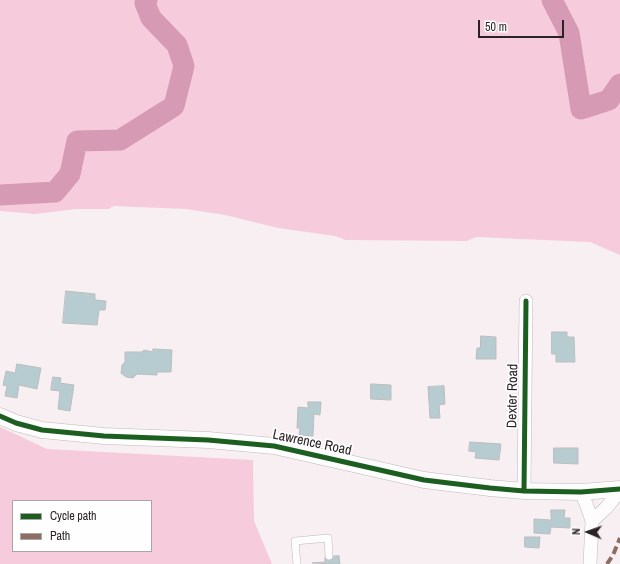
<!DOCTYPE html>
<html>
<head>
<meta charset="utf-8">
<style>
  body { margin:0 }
  #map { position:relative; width:620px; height:564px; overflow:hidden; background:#f8eff2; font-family:"Archivo Narrow",sans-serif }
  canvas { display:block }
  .legend { position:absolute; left:12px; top:500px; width:140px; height:52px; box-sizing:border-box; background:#fefefe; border:1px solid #aaa6a7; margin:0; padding:5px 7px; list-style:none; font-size:12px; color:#2c2225 }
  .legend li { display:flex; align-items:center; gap:8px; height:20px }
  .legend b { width:20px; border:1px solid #aaa6a7 }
  .north { position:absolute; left:568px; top:512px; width:40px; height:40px; -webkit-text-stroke:3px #fefefe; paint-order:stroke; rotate:272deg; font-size:11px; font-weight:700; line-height:16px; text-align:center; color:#2c2225 }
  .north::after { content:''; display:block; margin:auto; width:14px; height:18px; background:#2c2225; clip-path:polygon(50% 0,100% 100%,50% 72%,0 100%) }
  .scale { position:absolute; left:478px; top:20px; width:86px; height:18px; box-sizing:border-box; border:2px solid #2c2225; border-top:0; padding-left:5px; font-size:12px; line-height:14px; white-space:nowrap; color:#2c2225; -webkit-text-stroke:3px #fefefe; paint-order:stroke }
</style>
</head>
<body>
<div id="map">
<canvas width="620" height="564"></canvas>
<ul class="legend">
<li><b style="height:5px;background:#1b5e20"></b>Cycle path</li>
<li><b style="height:5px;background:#8d6e63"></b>Path</li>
</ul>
<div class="north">N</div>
<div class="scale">50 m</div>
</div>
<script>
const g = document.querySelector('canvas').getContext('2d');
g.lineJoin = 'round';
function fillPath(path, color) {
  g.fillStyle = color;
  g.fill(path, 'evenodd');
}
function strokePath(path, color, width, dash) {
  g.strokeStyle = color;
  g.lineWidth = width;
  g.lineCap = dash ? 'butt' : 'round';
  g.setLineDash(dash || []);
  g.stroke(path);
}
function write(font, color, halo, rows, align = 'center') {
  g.font = font + ' "Archivo Narrow",sans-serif';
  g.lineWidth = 3.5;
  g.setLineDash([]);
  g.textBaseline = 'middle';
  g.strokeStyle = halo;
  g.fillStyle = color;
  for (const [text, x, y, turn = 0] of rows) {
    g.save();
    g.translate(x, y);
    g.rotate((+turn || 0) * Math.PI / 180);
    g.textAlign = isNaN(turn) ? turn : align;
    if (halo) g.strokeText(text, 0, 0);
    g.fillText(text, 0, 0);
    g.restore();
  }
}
const green = new Path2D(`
  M0,0h620v255l-30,-13 -114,-5 -9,4 -121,-1 -11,-4 -57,-8 -53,-13 -39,-6 -72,-3 -6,3h-32l-41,5 -35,-3z
  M0,427l47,22 206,11 1,61 18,43h-272zM13,501h138v50h-138z`);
const river = new Path2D(`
  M552,0l17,33 12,76 28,-9 11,-16
  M0,195l55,-3 15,-18 7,-33 43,-1 54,-34 10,-40 -7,-21 -26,-27 -6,-15 2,-3`);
const building = new Path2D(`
  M66,291l29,3v6l11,1 -1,9h-6l-2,15 -34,-2z
  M552,332h15v5h7l1,25h-19v-8h-4z
  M481,336l15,1v22h-20l1,-11h3z
  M153,349l19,1 -1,22h-14v3l-20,-1 -4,4 -7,-1 -5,-4 1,-8 3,-3v-10h17l2,-2 9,2z
  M17,364l24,4 -4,21 -18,-4 -2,13 -12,-2 2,-10 -4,-1 3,-14 9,2z
  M53,377l8,1 -1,5 14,2 -4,26 -12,-2 2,-18 -9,-1z
  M371,384l20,1v15l-20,-1z
  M444,386l1,18 -6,1 1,13h-10l-2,-31z
  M308,402h13l-1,13 -6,-1 -1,22 -14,-1 1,-7h-3l1,-21 10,1z
  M470,442l31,2 -2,16 -24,-2 1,-6 -7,-1z
  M554,448h24v16l-24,-1z
  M551,510h14l-1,8h6v10l-19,-1 -1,7 -16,-1v-14l17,1z
  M525,537h15l-1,11 -14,-1z
  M339,556l1,8 -28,-1 13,-1v-5z`);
const service = new Path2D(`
  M297,564l-2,-23 33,-3 1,18`);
const minor = new Path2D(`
  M524,491l2,-190
  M581,492l6,14 5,15 -2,43
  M592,521l14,-13 14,-17`);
const tertiary = new Path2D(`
  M0,416l16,7 26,7 62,6 104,4 66,6 150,34 66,8 34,3 57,1 39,-3`);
const quiet = new Path2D(`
  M607,564l6,-9 7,-17`);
const cycleway = new Path2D(`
  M0,416l16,7 26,7 62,6 104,4 66,6 150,34 66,8 34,3 57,1 39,-3
  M524,491l2,-190`);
const streetNames = [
  ["Dexter Road",513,396,-89],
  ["Lawrence Road",312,443,12]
];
fillPath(green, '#f6cbdc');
strokePath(river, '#d79ab4', 21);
fillPath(building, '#b7ccd0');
strokePath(building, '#bcbdbf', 1);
strokePath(service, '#c1b8bb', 8);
strokePath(minor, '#c1b8bb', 14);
strokePath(tertiary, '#c1b8bb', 17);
strokePath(service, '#fefdfd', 7);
strokePath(minor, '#fefdfd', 13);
strokePath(tertiary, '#fefdfd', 16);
strokePath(quiet, '#8d6e63', 4, [8, 4]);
strokePath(cycleway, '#1b5e20', 5);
write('14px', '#2c2225', '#fefefe', streetNames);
</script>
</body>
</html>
